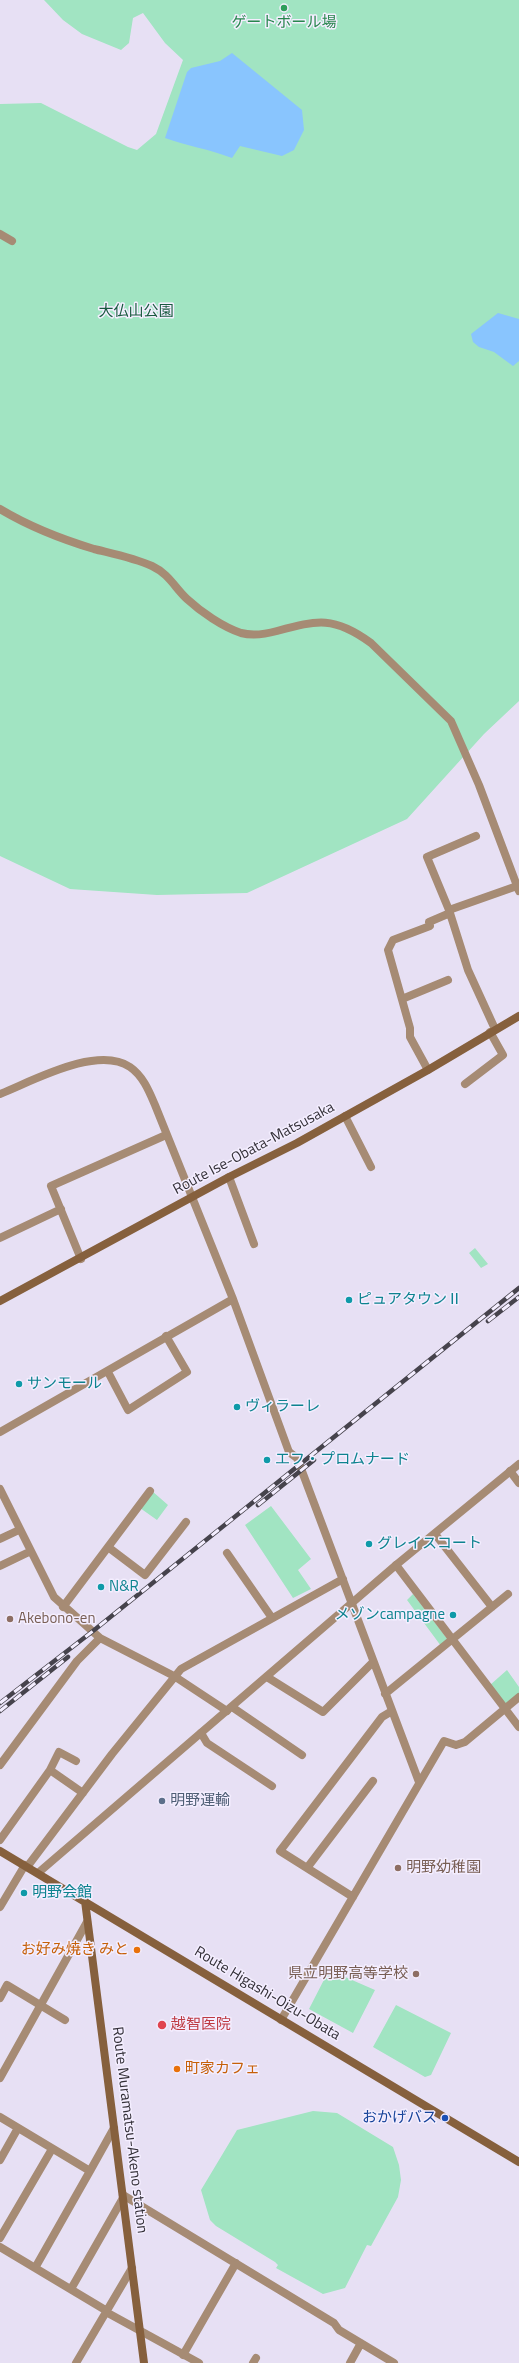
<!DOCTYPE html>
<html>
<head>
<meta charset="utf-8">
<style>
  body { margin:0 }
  canvas { display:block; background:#e7e0f4 }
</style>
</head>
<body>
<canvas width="519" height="2363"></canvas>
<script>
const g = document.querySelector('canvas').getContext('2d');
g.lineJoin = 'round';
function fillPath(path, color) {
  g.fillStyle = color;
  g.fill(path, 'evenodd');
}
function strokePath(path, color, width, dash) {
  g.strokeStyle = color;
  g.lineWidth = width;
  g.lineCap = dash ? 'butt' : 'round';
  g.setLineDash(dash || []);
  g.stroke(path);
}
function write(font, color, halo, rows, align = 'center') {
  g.font = font + ' "Titillium Web","Noto Sans JP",sans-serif';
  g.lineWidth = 3;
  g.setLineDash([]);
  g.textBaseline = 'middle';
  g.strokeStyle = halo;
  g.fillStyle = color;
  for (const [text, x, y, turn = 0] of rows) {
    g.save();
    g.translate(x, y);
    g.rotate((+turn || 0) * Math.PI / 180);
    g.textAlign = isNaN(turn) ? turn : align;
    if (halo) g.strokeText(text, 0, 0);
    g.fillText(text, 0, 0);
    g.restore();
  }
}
const green = new Path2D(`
  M44,0h475v701l-35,33 -77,85 -160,74 -90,2 -87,-6 -70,-33v-752l41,-1 87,44 9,3 19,-16 27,-74 -18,-17 -22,-30 -10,5 -4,25 -8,7 -39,-16 -19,-14z
  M475,1248l13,16 -7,4 -12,-15z
  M152,1491l16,14 -11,15 -17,-12z
  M271,1506l40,53 -13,11 13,19 -18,9 -48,-73z
  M413,1594l35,46 -7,6 -34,-46z
  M507,1670l12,17v7l-13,11 -16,-20z
  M329,1970l46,20 -22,43 -44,-24z
  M396,2005l55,28 -20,42 -6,2 -52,-30z
  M313,2111l24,2 56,34 6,18 2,15 -3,17 -27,49 -4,-1 -22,43 -22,6 -47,-26 2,-3 -3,-3 -59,-36 -6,-6 -9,-30 36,-60z`);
const water = new Path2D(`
  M232,53l70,57 2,20 -10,20 -12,6 -42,-10 -8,12c-23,-9 -45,-12 -67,-20l22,-66 4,-4 29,-7z
  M498,313l21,6v42l-6,5 -19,-14 -15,-5 -6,-5 -2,-8z`);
const minor = new Path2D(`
  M0,509c30,18 61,30 94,40 20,5 40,9 58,17 17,8 23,22 35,33 14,13 36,28 54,34 12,3 25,1 36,-2 41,-11 57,-15 94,12l80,78 28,64 40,106
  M476,836l-49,21 22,53 68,-24
  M449,910l19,60 27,59
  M402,999l46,-19
  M428,1070l-18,-33v-9l-22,-78 5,-10 37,-14 -1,-4 21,-9
  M465,1084l38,-29 -13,-23
  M345,1116l26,51
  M229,1177l25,67
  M0,1238l61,-29
  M81,1259l-30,-73 115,-51
  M108,1372l20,38 59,-38 -21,-36
  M289,1452l8,6 122,324
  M510,1471l9,12
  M0,1489l54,108 46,41 74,38 53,35
  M435,1534l57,73
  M0,1539l19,-9
  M108,1547l37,28 41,-53
  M227,1553l45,65
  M396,1565l123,162
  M0,1566l29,-14
  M63,1607l87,-116
  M267,1677l56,35 50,-50
  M385,1694l123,-100
  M232,1707l70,48
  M201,1733l6,10 65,43
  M0,1765l77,-104 23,-23
  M50,1770l9,-18 17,9
  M0,1840l50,-70 33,23
  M27,1867l85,-113 69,-85 162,-90
  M307,1868l66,-87
  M353,1897l-73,-46 102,-134 10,-6
  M0,1907l25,-42
  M0,1998l7,-13 58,35
  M281,2020l163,-279 12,4 9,-3 54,-45
  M0,2078l87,-156
  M0,2117l90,54 24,-43
  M0,2160l18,-32
  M123,2195l211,128 5,7 55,33
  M0,2238l52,-89
  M0,2247l107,64
  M35,2268l55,-97
  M71,2289l52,-91
  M106,2312l93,51
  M183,2355l53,-92
  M76,2363l56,-95
  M253,2363l3,-5
  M350,2363l11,-20`);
const tertiary = new Path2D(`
  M0,234l12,7
  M0,1094c33,-13 97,-49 130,-27 13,9 19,24 25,38l78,194 56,153
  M0,1432l233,-133
  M38,1873l358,-308 123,-101`);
const secondary = new Path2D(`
  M0,1301l229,-124 68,-34 131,-73 91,-54
  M0,1851l519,311
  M85,1901l59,462`);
const rail = new Path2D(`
  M488,1321l31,-24
  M258,1505l56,-45
  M0,1703l93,-72 426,-343
  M0,1711l68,-54`);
const markers = [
  [284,8,4,"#2e9e5b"],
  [349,1300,4,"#0f9aa8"],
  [19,1384,4,"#0f9aa8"],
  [237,1407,4,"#0f9aa8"],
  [267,1460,4,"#0f9aa8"],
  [369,1544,4,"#0f9aa8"],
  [101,1587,4,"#0f9aa8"],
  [453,1615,4,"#0f9aa8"],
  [10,1619,4,"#8d6e63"],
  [162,1801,4,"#5c6f8a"],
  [398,1868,4,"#8d6e63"],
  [24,1893,4,"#0f9aa8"],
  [137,1950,4,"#e8710a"],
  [416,1974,4,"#8d6e63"],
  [162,2025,5,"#e0444e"],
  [177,2069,4,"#e8710a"],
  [445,2118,4,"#1a4fb4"]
];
const leisureNames = [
  ["ゲートボール場",284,23]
];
const parkNames = [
  ["大仏山公園",136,312]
];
const streetNames = [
  ["Route Ise-Obata-Matsusaka",254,1149,-28],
  ["Route Higashi-Oizu-Obata",267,1994,31],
  ["Route Muramatsu-Akeno station",129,2130,83]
];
const cultureNames = [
  ["ピュアタウンⅡ",357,1300],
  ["サンモール",27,1384],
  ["ヴィラーレ",245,1407],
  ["エフ・プロムナード",275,1460],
  ["グレイスコート",377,1544],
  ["N&R",109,1587],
  ["メゾンcampagne",445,1615,"right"],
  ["明野会館",32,1893]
];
const educationNames = [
  ["Akebono-en",18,1619],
  ["明野幼稚園",406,1868],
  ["県立明野高等学校",408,1974,"right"]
];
const serviceNames = [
  ["明野運輸",170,1801]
];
const foodNames = [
  ["お好み焼き みと",129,1950],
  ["町家カフェ",185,2069,"left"]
];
const healthNames = [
  ["越智医院",171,2025]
];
const transitNames = [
  ["おかげバス",437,2118]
];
fillPath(green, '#a1e4c2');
fillPath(water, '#89c5fe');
strokePath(minor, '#a68b74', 8);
strokePath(tertiary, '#a68b74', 8);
strokePath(secondary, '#86603d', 8);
strokePath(rail, '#46434c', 4.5);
strokePath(rail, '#f4eeff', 3, [9]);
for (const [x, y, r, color] of markers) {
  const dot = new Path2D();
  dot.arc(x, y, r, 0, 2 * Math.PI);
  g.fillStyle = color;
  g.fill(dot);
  strokePath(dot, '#f4eeff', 1.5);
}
write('15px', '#27864d', '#f4eeff', leisureNames);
write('15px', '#185a3f', '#f4eeff', parkNames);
write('15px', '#322f37', '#f4eeff', streetNames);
write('15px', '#0d838f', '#f4eeff', cultureNames, 'left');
write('15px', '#785e54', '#f4eeff', educationNames, 'left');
write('15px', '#4e5e75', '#f4eeff', serviceNames, 'left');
write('15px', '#c56008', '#f4eeff', foodNames, 'right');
write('15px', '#be3a42', '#f4eeff', healthNames, 'left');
write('15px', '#164399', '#f4eeff', transitNames, 'right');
</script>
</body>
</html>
